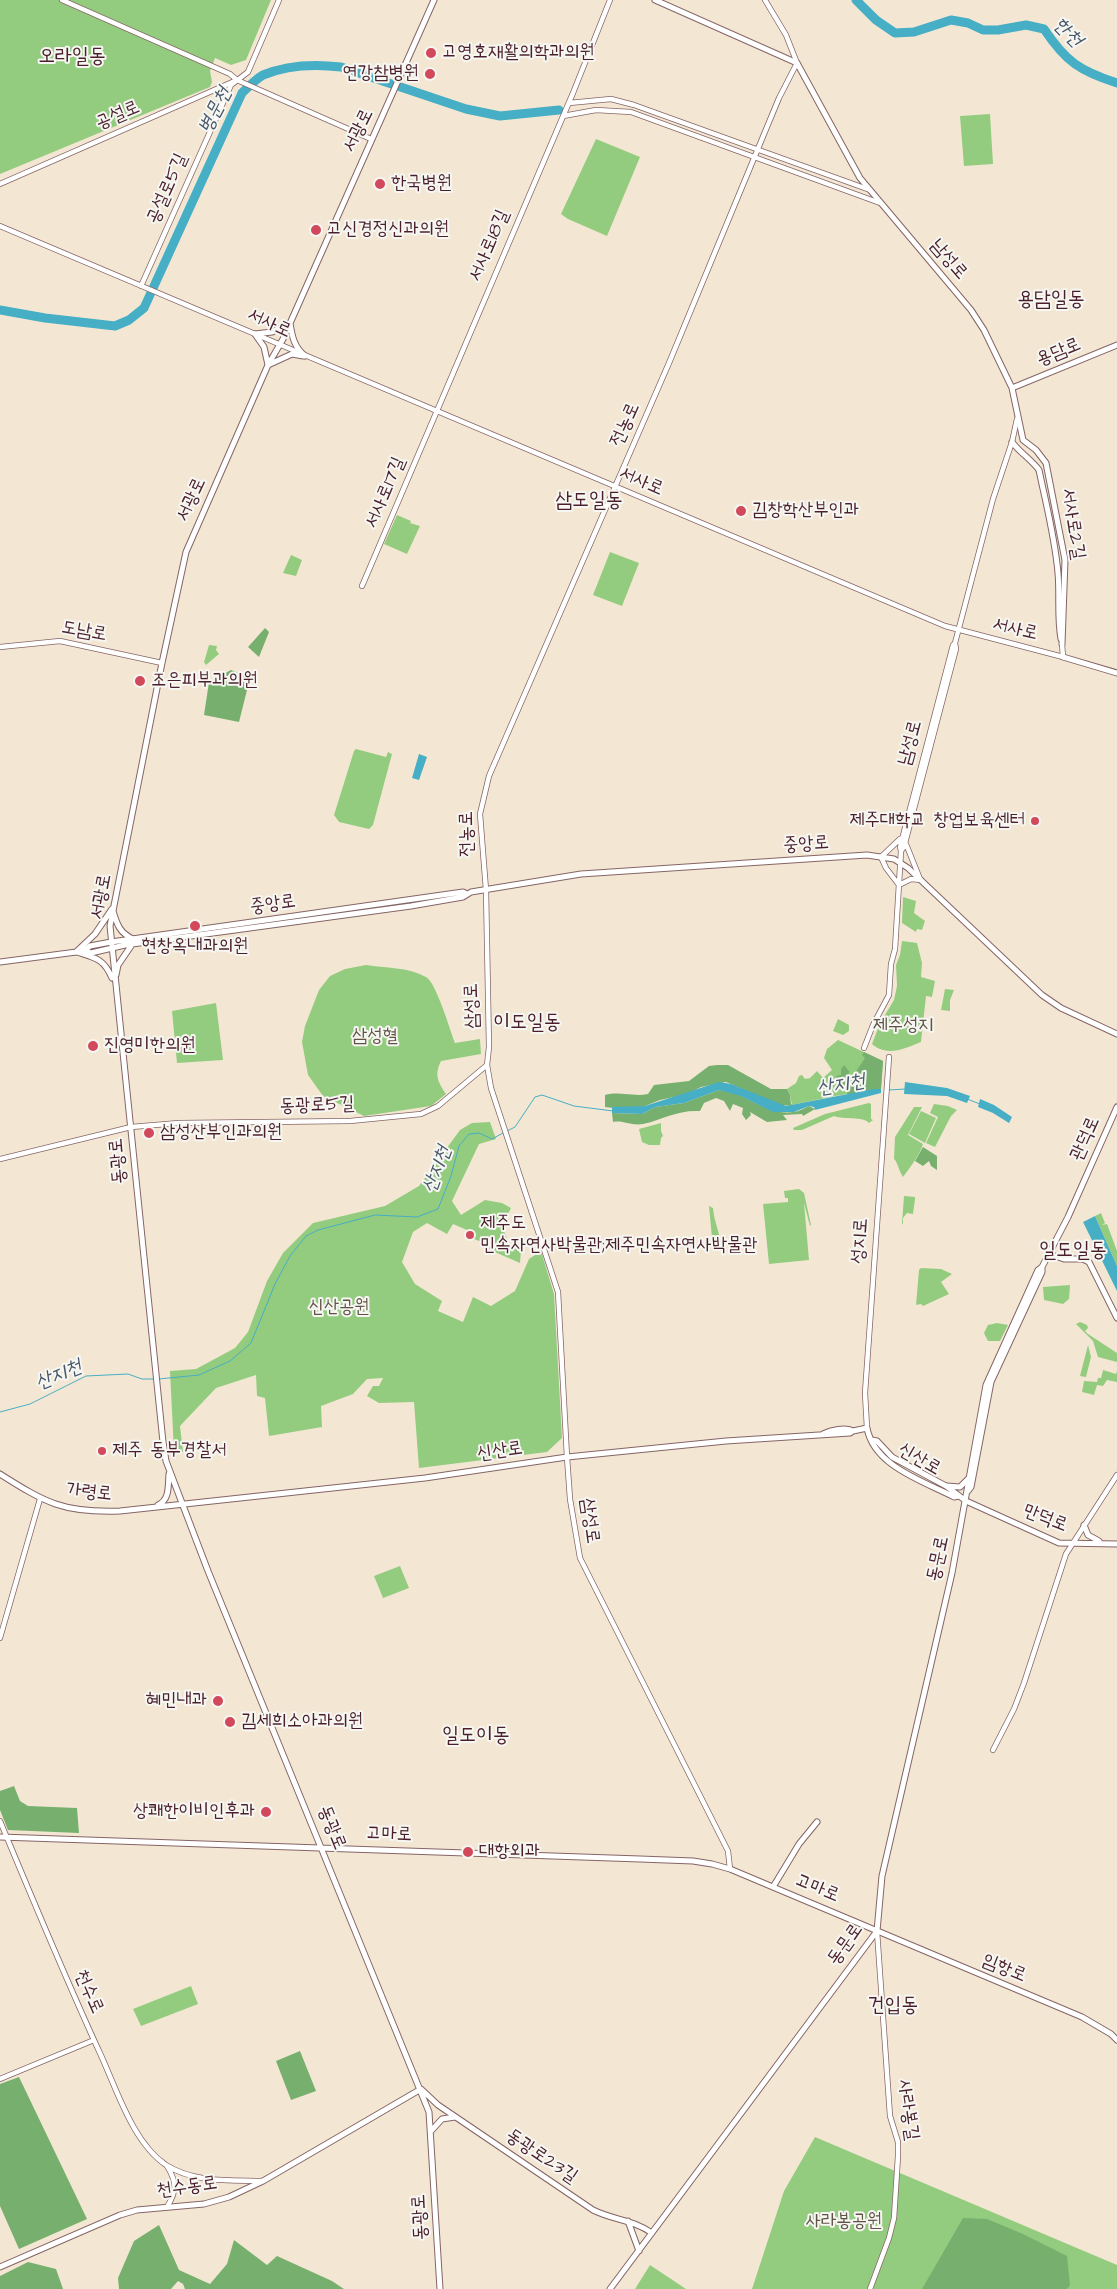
<!DOCTYPE html>
<html>
<head>
<meta charset="utf-8">
<style>
  body { margin:0 }
  canvas { display:block; background:#f3e7d3 }
</style>
</head>
<body>
<canvas width="1117" height="2289"></canvas>
<script>
const g = document.querySelector('canvas').getContext('2d');
g.lineJoin = 'round';
function fillPath(path, color) {
  g.fillStyle = color;
  g.fill(path, 'evenodd');
}
function strokePath(path, color, width, dash) {
  g.strokeStyle = color;
  g.lineWidth = width;
  g.lineCap = dash ? 'butt' : 'round';
  g.setLineDash(dash || []);
  g.stroke(path);
}
function write(font, color, halo, rows, align = 'center') {
  g.font = font + ' "Architects Daughter","Poor Story",sans-serif';
  g.lineWidth = 4;
  g.setLineDash([]);
  g.textBaseline = 'middle';
  g.strokeStyle = halo;
  g.fillStyle = color;
  for (const [text, x, y, turn = 0] of rows) {
    g.save();
    g.translate(x, y);
    g.rotate((+turn || 0) * Math.PI / 180);
    g.textAlign = isNaN(turn) ? turn : align;
    if (halo) g.strokeText(text, 0, 0);
    g.fillText(text, 0, 0);
    g.restore();
  }
}
const green = new Path2D(`
  M0,0h271l-25,60 -15,5 -16,-7 -5,13 2,11 -2,5 -210,87z
  M990,114l3,50 -29,2 -4,-50z
  M596,139l44,18 -33,79 -39,-17 -7,-5z
  M397,515l14,6 -1,2 10,3 -13,28 -23,-10z
  M610,552l29,11 -17,43 -29,-11z
  M291,555l11,5 -6,16 -13,-3z
  M209,645l8,1 -1,4 3,4 -13,11 -2,-3z
  M356,749l30,8 2,-5 4,2 -19,71 -4,4 -30,-7 -5,-7 20,-64z
  M903,897l13,4 -2,12 11,8 -3,9 -5,-1 -1,3 -14,-9z
  M902,941l15,2 5,20 -1,14 14,4 -3,16 -6,-1 -5,46c-17,7 -34,15 -49,2l8,-21 14,-23 3,-14 -1,-21 4,-10z
  M366,965c19,3 42,2 60,12 10,5 24,53 29,66l25,-4 1,15 -40,7c-7,14 -3,21 5,33l-15,12 -67,10 -41,-20 -15,-21 -6,-33 3,-16 14,-36 11,-14 15,-7z
  M945,989l9,1 -4,10v11l-9,-1z
  M216,1003l7,57 -46,3 -5,-52z
  M838,1019l11,6v6l-6,4 -10,-4z
  M838,1040l45,21 -2,28 -46,7 -43,9 -2,-10 -3,-6 9,-6 3,-7 3,-1 3,4 5,-1 7,-7 6,7 9,-8 -8,-12 3,-9z
  M869,1103l2,1v15l2,1 -4,3c-6,-7 -25,-3 -35,-7l-32,14h-8l-1,-2 32,-14z
  M934,1104l14,2 9,4 -6,6 -16,31 -9,-4 12,-26 -8,-4z
  M914,1107h8l-14,28 15,9c-4,12 -12,22 -20,33 -4,-6 -6,-16 -9,-18l1,-22z
  M921,1111l15,7 -11,25 -16,-9z
  M490,1122l6,17 -17,5 -27,57 9,14 24,-15 17,3 9,5 -9,18 7,18 12,6 -1,13 -39,-17 1,-4 -16,-6 1,-6 -14,-6 -6,10 -20,-11 -14,9 -11,30 13,22 27,17 -4,10 25,11 10,-25 18,9 24,-15 14,-32 12,-8 13,43 8,144 -15,14 -128,16 -5,-66 -35,1 -12,-7 6,-10h6l4,-8 -16,1 -14,15 -32,12 1,21 -53,9 -4,-38 -8,-2 -1,-21 -40,13 -36,38 3,26 -9,-1 -4,-80 26,-2 39,-21 13,-16 19,-51 16,-28 30,-30 72,-17 34,-20 41,-56 12,-7z
  M661,1123v8l2,5 -2,2 -1,7h-11l-7,-3 -3,-13z
  M799,1189l5,4 7,32 -1,1 -6,-23 5,57 -40,4 -6,-60 25,-2v-4h-3l-1,-7z
  M904,1196l11,1v2l-2,15 -6,-1 -4,5v7l-1,-2z
  M709,1206l4,2c1,14 7,24 8,38l-3,-6 -6,-2z
  M1101,1213l4,10 -3,2 5,-1 10,27v15l-22,-50z
  M921,1268l20,1 11,5 -11,8 8,12 -26,12 -2,-2 -5,1 3,-35z
  M1070,1285l-1,14 -6,5 -19,-4 -1,-13z
  M1080,1322l7,3 1,3 -3,3 3,3 29,19v9l-19,-5 -5,-16 -17,-17z
  M997,1323l11,2 -8,16h-12l-4,-8 4,-8z
  M1088,1345l3,12 -5,20 -6,-1z
  M1103,1370l13,4 1,-3v11l-10,-2 -4,6 -6,-1 -3,10 -12,-3 2,-11 13,1 1,-4h3z
  M400,1566l9,22 -26,10 -9,-22z
  M191,1986l7,18 -57,22 -8,-17z
  M815,2137l302,128v24h-365l32,-98z
  M650,2265l36,24h-51z`);
const forest = new Path2D(`
  M265,628l4,4 -10,25 -11,-10z
  M231,670l19,8 -11,44 -35,-7 5,-33z
  M864,1052l19,9 -2,28 -33,6 -3,-7 -7,-5 -2,-7 5,-1v-6l3,-4 5,6v8h2l14,-21 -3,-3z
  M717,1065h11l43,24h16l3,6 1,9 3,2 -14,-1 -54,-23 -25,5 -14,7 -27,6 -15,6 -23,3 -17,-2v-12c15,-4 28,2 43,-1l6,-9 35,-4 20,-15z
  M719,1090c29,2 45,26 75,22 6,-1 10,-4 15,-6l6,3 -12,7 -1,-2 -19,1 4,5 -20,2 -17,-10 1,3 -5,5 -4,-6 1,-6 -10,-4 -3,7 -6,-10 -8,-3 -12,5 -4,8c-24,-1 -35,8 -57,13 -12,2 -20,-4 -30,-2l-1,-9 30,1 13,-7 29,-4z
  M923,1147l14,9v14l-6,-4 -2,-5 -6,5 -8,-5z
  M14,1786l6,15 8,5 49,2 2,25 -71,-3 -8,-20v-19z
  M300,2051l16,40 -25,9 -15,-39z
  M19,2077l68,142 -68,30 -19,-43v-122z
  M963,2218l24,1 36,15 44,22 3,29 -3,4h-145z
  M159,2225l20,45 31,14 17,-20 7,-24 33,25 10,-9 55,25 12,8h-159l-2,-5 -5,-3 -7,8h-52l-1,-11 16,-37z
  M28,2262l28,7 7,20h-63v-13z`);
const water = new Path2D(`
  M419,754l8,3 -8,23 -7,-2z
  M719,1082l12,2 55,22 88,-17h7v4l-66,17 -1,-3 -5,-1 -15,6h-21l-32,-16 -22,-6 -35,13 -29,4 -13,7 -30,-1v-6l33,-1z
  M905,1082l42,6 23,8 -3,7 -20,-7 -43,-2z
  M980,1099l14,6 18,12 -3,6 -16,-10 -15,-6z
  M1095,1216l22,50v25l-34,-69z`);
const stream = new Path2D(`
  M889,1090l16,-1
  M967,1099l13,5
  M507,1131l8,-4 20,-30 7,-2 32,11 39,5
  M159,1379l40,-4 31,-14 21,-18 24,-59 15,-28 16,-20 12,-6 57,-15 42,2 21,-8 13,-33 8,-30 10,-12 10,-1 13,6 11,-6
  M0,1412l30,-8 56,-28 42,-2 14,5h13`);
const river = new Path2D(`
  M856,0l20,20 19,13 19,-1 37,-12 17,3 15,7h15l28,-5 18,4c22,33 36,42 73,54
  M0,310l45,8 70,8 14,-6 15,-12 98,-215c6,-6 14,-14 21,-18 24,-10 53,-11 78,-8l125,42 34,7 59,-6`);
const tertiary = new Path2D(`
  M62,0l168,74 7,6
  M569,103l42,-4 23,6 236,85
  M563,116l33,-6 35,2 249,91
  M0,184l237,-104 134,59
  M0,226l945,400 118,31 -1,-13
  M141,286l90,-201 17,-13 31,-72
  M362,586l211,-493 37,-93
  M0,647l60,-6 102,22
  M900,839l-19,18 5,11 13,17 12,-6 10,1
  M906,844l14,35
  M901,851l3,-4 52,-198 -1,-6 38,-144 19,-57 5,-23
  M864,1048l9,-23 16,-30 2,-31 4,-15 6,-98 -1,-4 53,-202 2,-2
  M0,1159l131,-32 48,-4 171,-2 71,-7 17,-8 49,-41
  M867,1428l-2,-35 24,-336
  M0,1638l40,-139
  M993,1750l21,-41 10,-26 42,-129 51,-79
  M0,1821c32,77 64,154 99,230 17,36 33,91 67,114 28,18 65,15 97,16
  M730,1869l-2,-18 -148,-293 -10,-59 -3,-42 -9,-165 -67,-204 -4,-23 2,-18 -3,-157 -6,-76 9,-38 180,-413 110,-265 18,-35 -11,-28 -21,-35
  M0,2079l94,-39
  M167,2207c10,-16 10,-25 0,-41
  M870,2289l19,-51 5,-20 4,-62v-14l-8,-26 -13,-185`);
const secondary = new Path2D(`
  M434,0l-151,339 -15,26 -82,187 -24,111 -52,263 53,516 3,19 42,110 221,541 11,177
  M655,0l142,63 63,115 111,132 13,20 28,58 11,52 13,10 10,13 19,97 -3,84
  M255,334l17,-2 18,-9c2,13 4,24 15,33
  M255,334l9,13 4,18 24,-11 11,2
  M1012,388l105,-43
  M1012,442c8,11 19,17 27,28 7,34 16,68 19,103 2,22 -1,44 3,66
  M1063,657l54,16
  M113,911c4,14 7,22 20,28
  M84,951l6,-5 21,-4 352,-50 4,2
  M76,952l19,-18 17,-25
  M77,952c19,6 27,7 35,26
  M0,962l84,-11 7,2 34,-8 286,-39 52,-9 8,-5 110,-18 286,-19 27,4 14,9 134,127 19,13 56,26
  M116,975l2,-10 13,-19
  M1049,1254l15,5h19l6,3 28,56
  M823,1434c8,-4 22,-7 30,-3
  M872,1440l5,1 15,16 54,29 20,15 93,42 58,1
  M0,1474c46,29 63,39 120,37l305,-33 142,-21 159,-16 124,-8 3,-2 14,-3c7,38 56,53 87,69l5,-1
  M947,1486l13,1 8,-8
  M968,1491l3,-4 20,-105 51,-110v-5
  M158,1505c12,-5 10,-20 11,-31
  M1084,1525l4,10 11,6
  M0,1837l640,22 53,2 19,3 18,5 352,148 29,17 6,6
  M773,1887l26,-43 18,-22
  M431,2131l11,-12 13,-2
  M628,2221l11,30
  M0,2267l120,-52 17,-5 67,-6 25,-7 34,-16 158,-92 17,16 155,105c20,10 41,10 59,23
  M610,2289l267,-358 5,-55 70,-303 34,-188 52,-115 4,-3 26,-50 49,-110`);
const markers = [
  [431,53,6,"#d1495b"],
  [430,74,6,"#d1495b"],
  [380,184,6,"#d1495b"],
  [316,230,6,"#d1495b"],
  [741,511,6,"#d1495b"],
  [140,681,6,"#d1495b"],
  [1035,821,5,"#d1495b"],
  [195,926,6,"#d1495b"],
  [93,1046,6,"#d1495b"],
  [149,1133,6,"#d1495b"],
  [470,1235,5,"#d1495b"],
  [102,1451,5,"#d1495b"],
  [218,1701,6,"#d1495b"],
  [230,1722,6,"#d1495b"],
  [266,1812,6,"#d1495b"],
  [468,1852,6,"#d1495b"]
];
const poiNames = [
  ["고영호재활의학과의원",442,53],
  ["연강참병원",419,74,"right"],
  ["한국병원",391,184],
  ["고신경정신과의원",327,230],
  ["김창학산부인과",752,511],
  ["조은피부과의원",151,681],
  ["제주대학교 창업보육센터",1025,821,"right"],
  ["현창옥내과의원",195,947,"center"],
  ["진영미한의원",104,1046],
  ["삼성산부인과의원",160,1133],
  ["제주도",480,1224],
  ["민속자연사박물관;제주민속자연사박물관",480,1246],
  ["제주 동부경찰서",112,1451],
  ["혜민내과",207,1701,"right"],
  ["김세희소아과의원",241,1722],
  ["상쾌한이비인후과",255,1812,"right"],
  ["대항외과",479,1852]
];
const streetNames = [
  ["공설로",118,116,-23],
  ["서광로",359,131,-64],
  ["공설로5길",168,189,-66],
  ["서사로18길",490,246,-67],
  ["남성로",948,260,49],
  ["서사로",269,324,24],
  ["용담로",1059,353,-22],
  ["전농로",626,425,-66],
  ["서사로",641,482,23],
  ["서사로17길",386,493,-67],
  ["서광로",192,500,-65],
  ["서사로2길",1072,524,81],
  ["서사로",1015,630,13],
  ["도남로",84,632,10],
  ["남성로",911,743,-75],
  ["전농로",468,834,-91],
  ["중앙로",806,845,-4],
  ["서광로",102,897,-79],
  ["중앙로",273,905,-8],
  ["삼성로",473,1006,-92],
  ["동광로5길",317,1106,-2],
  ["관덕로",1086,1139,-66],
  ["동광로",119,1161,-95],
  ["성지로",861,1241,-86],
  ["신산로",500,1452,-8],
  ["신산로",919,1460,30],
  ["가령로",89,1493,6],
  ["만덕로",1045,1519,21],
  ["삼성로",589,1521,82],
  ["동문로",939,1559,-78],
  ["동광로",331,1828,68],
  ["고마로",389,1835,2],
  ["고마로",817,1889,22],
  ["동문로",846,1945,-55],
  ["임항로",1004,1969,22],
  ["천수로",88,1992,66],
  ["사라봉길",907,2110,82],
  ["동광로23길",541,2157,34],
  ["천수동로",187,2188,-8],
  ["동광로",421,2217,-93]
];
const parkNames = [
  ["제주성지",903,1026],
  ["삼성혈",375,1037],
  ["신산공원",339,1308],
  ["사라봉공원",844,2222]
];
const waterNames = [
  ["한천",1067,33,45],
  ["병문천",216,111,-63],
  ["산지천",841,1086,-10],
  ["산지천",438,1170,-70],
  ["산지천",59,1376,-23]
];
const quarterNames = [
  ["오라일동",72,58],
  ["용담일동",1051,301],
  ["삼도일동",589,502],
  ["이도일동",527,1024],
  ["일도일동",1073,1252],
  ["일도이동",476,1737],
  ["건입동",893,2007]
];
fillPath(green, '#94cc7f');
fillPath(forest, '#77b06e');
fillPath(water, '#46aec5');
strokePath(stream, '#46aec5', 1);
strokePath(river, '#46aec5', 9);
strokePath(tertiary, '#856566', 6);
strokePath(secondary, '#856566', 7);
strokePath(tertiary, '#fff', 4.5);
strokePath(secondary, '#fff', 5);
for (const [x, y, r, color] of markers) {
  const dot = new Path2D();
  dot.arc(x, y, r, 0, 2 * Math.PI);
  g.fillStyle = color;
  g.fill(dot);
  strokePath(dot, '#f6f6f2', 2);
}
write('19px', '#4a1f2b', '#f6f6f2', poiNames, 'left');
write('19px', '#4a1f2b', '#f6f6f2', streetNames);
write('19px', '#605344', '#f6f6f2', parkNames);
write('italic 20px', '#485869', '#f6f6f2', waterNames);
write('21px', '#4a1f2b', '#f6f6f2', quarterNames);
</script>
</body>
</html>
